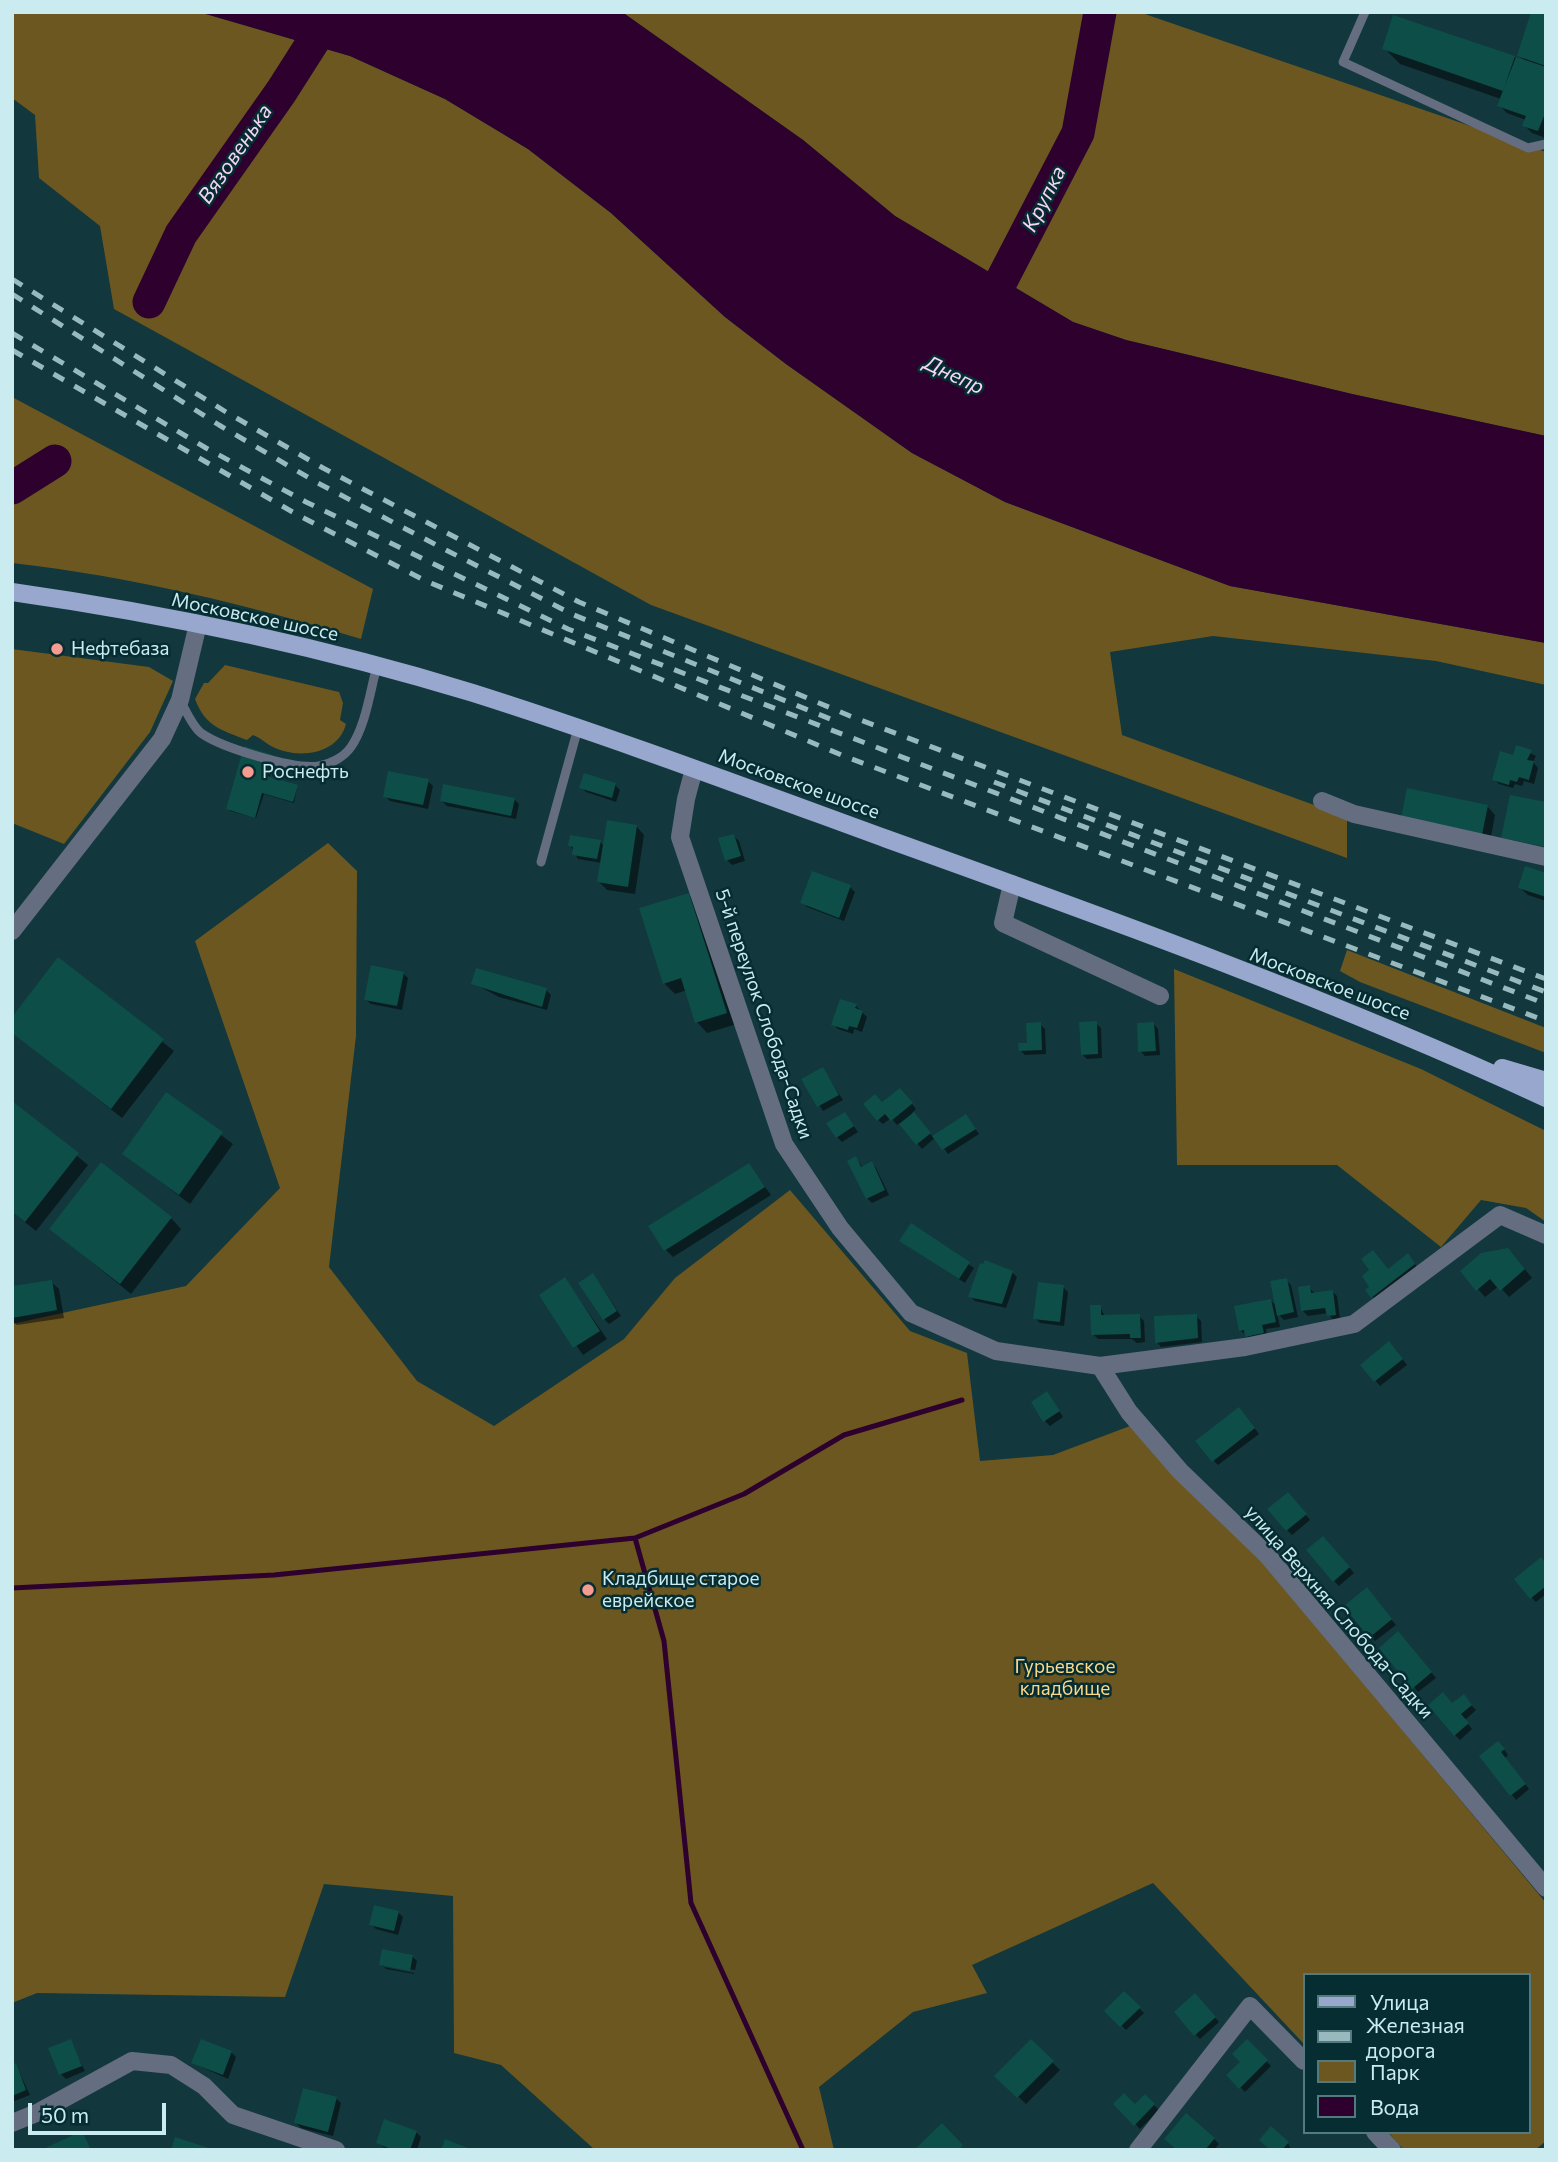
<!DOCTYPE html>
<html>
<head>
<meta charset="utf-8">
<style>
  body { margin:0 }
  #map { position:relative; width:1558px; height:2162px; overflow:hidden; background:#12373c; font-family:Commissioner,sans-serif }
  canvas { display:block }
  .frame { position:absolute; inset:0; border:14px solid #caebf0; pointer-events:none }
  .legend { position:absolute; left:1303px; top:1973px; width:228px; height:161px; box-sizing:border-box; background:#062d32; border:2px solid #54797e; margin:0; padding:9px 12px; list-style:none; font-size:21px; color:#caebf0 }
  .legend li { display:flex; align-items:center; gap:14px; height:35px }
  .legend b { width:35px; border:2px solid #54797e }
  .scale { position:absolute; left:28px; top:2103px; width:138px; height:32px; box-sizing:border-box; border:4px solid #caebf0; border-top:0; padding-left:9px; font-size:21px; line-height:24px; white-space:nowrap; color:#caebf0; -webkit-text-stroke:5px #062d32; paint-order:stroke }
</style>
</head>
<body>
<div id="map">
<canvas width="1558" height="2162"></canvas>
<div class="frame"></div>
<ul class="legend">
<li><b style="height:9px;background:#97a7ce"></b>Улица</li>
<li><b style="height:9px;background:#98babf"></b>Железная дорога</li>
<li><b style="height:19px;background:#6c5720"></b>Парк</li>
<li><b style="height:19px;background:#2d002e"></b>Вода</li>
</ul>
<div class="scale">50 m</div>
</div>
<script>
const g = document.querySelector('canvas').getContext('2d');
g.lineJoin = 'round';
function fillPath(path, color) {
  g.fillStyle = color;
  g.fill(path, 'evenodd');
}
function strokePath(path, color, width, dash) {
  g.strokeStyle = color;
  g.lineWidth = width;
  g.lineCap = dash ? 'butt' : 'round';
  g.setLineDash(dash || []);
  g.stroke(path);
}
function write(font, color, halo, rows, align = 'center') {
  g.font = font + ' Commissioner,sans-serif';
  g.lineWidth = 5;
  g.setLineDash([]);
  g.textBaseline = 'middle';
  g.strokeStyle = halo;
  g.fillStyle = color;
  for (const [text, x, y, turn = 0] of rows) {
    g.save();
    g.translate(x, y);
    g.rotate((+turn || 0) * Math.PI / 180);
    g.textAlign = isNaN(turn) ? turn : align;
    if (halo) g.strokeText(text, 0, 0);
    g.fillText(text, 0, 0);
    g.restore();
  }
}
const green = new Path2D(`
  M12,12h187l151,44 95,43 83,50 83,64 114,104 61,47 126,89 93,49 225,84 316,57v42l-110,-24 -223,-25 -103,16 12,83 225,82v41l-696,-253 -537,-296 -14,-83 -61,-48 -4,-63 -23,-17z
  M622,12h517l407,140v284l-194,-42 -226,-54 -53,-18 -178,-106 -92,-76z
  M12,397l361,192 -12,50c-116,-35 -228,-62 -349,-76z
  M12,649l137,18 24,14 -23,51 -86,112 -52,-21z
  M225,665l114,27 4,11 -3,17 6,4c-8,31 -49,36 -75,22 -7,-4 -10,-8 -18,-11l-6,5c-26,-10 -42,-14 -52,-41l9,-16h4z
  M328,843l29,28 -1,165 -27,231 88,114 77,45 130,-87 51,-61 115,-88 120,141 57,22 13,108 73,-6 77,-29 131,134 285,343v238l-11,9h-131l-16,-18h140v-157h-224v69l-151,-161 -181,82 15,28 -74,19 -94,75 15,63h-239l-94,-85 -47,-12 -1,-157 -129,-12 -39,113 -248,-4 -25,10v-679l174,-38 94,-98 -85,-247z
  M1347,950l199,78v25l-186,-71 -20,-11z
  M1174,969l247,100 125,62v91l-20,-14 -45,-8 -40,47 -104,-82h-160z`);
const water = new Path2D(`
  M199,12h423l181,128 92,76 178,106 53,18 226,54 194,42v207l-316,-57 -225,-84 -93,-49 -126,-89 -61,-47 -114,-104 -83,-64 -83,-50 -95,-43z`);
const shadow = new Path2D(`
  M1546,12v126l-14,-5 -8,-8 2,-5 -19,-7 -8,-8 2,-6 -101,-35 -16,-16 130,9 12,5 -7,-7z
  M1517,747l19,9 -3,6 5,6 -4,16 -10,-3 -2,5 -7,-2 -2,4 -14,-4 -5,-5 20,-22z
  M275,758l-6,21 28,8 -3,16 -30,-9 -8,24 -26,-7 -2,-2z
  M428,781l5,5 -5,23 -38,-8 -5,-5z
  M615,785l5,5 -4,12 -30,-10 -5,-5z
  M514,799l5,5 -3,15 -69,-13 -5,-5z
  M1488,807l7,8 -5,27 -79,-17z
  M637,827l7,8 -9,59 -28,-4 -8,-8 3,-19 -24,-4 -8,-14 30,-3 4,4z
  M734,836l5,5 6,20 -13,4 -5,-5z
  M1546,875v26l-18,-6 -8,-7z
  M850,887l5,5 -11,29 -37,-14 -5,-5z
  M689,895l10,10 38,119 -30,9 -10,-11 -10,-32 -12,4 -11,-11z
  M59,960l115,91 -52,67 -110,-86z
  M403,973l5,5 -6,32 -31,-6 -5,-4z
  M473,983l73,7 5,5 -4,15 -48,-13z
  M856,1006l11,11 -5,15 -8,-3 -1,5 -15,-5 -5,-5z
  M1096,1023l5,5 1,30 -15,1 -5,-5z
  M1040,1024l5,5 1,25 -21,1 -5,-5 9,-6z
  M1154,1024l4,5 2,26 -15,1 -5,-5z
  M823,1069l20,31 -20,11 -19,-31z
  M166,1094l67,50 -43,60 -66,-50z
  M905,1095l11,14 -4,4 21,24 33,-21 13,18 -31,20 -12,-17 -14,12 -22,-26 -3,2 -6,-7 -8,6 -5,-4 4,-16z
  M12,1103l76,62 -52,66 -24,-19z
  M845,1114l13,18 -16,10 -5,-5z
  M856,1158l7,10 9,-5 4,5 13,27 -17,8 -5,-5z
  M749,1165l22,30 -98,62 -8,-8z
  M171,1218l10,11 -50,65 -80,-65z
  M911,1226l63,42 -9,15 -59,-38z
  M1516,1258l16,20 -23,19 -10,-11 -14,11 -22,-25z
  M1412,1261l7,8 -42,33 -10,-11 22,-21z
  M1012,1272l5,5 -11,31 -31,-7 -5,-5z
  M565,1279l42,60 -24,16 -42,-60z
  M597,1280l24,36 -12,8 -5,-5z
  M1286,1280l5,5 7,32 -14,3 -7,-7 3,14 -14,2 1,9 -15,3 -12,-11 31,-29 7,6z
  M51,1282l8,7 5,29 -47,7 -5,-4v-33z
  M1063,1287l5,5 -4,34 -24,-3 -5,-5z
  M1309,1287l6,7 17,-3 5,5 3,23 -7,1 -5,-7 -20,3 -5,-5z
  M1100,1306l5,11 34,-1 5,5 1,21 -8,1 -5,-4h-34l-5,-5z
  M1196,1316l5,5 1,21 -41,5 -4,-5z
  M1394,1348l13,17 -27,21 -18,-21z
  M1052,1399l11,18 -13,9 -5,-5z
  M1244,1414l15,20 -41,31 -5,-5z
  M1293,1499l17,21 -18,15 -5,-5z
  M1328,1543l26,30 -15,13 -5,-5z
  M1546,1564v30l-10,8 -5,-5z
  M1371,1595l25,30 -21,16 -5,-5z
  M1403,1638l33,40 -18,14 -4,-5z
  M1463,1697l13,13 -11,10 7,9 -12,11 -5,-5 -2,-30z
  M1503,1748l5,7 -3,3 24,31 -13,11 -35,-44z
  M398,1912l5,5 -5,18 -22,-6 -5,-5z
  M412,1956l5,5 -2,9 -31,-6v3l-3,-3z
  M384,1967l30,6v1l-28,-5z
  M1124,1993l20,20 -18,17 -19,-19z
  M1200,2000l19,22 -19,17 -5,-5z
  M70,2041l15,30 -19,8 -5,-5z
  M1031,2041l29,29 -34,34 -29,-28z
  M1247,2041l24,25 -26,26 -17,-17 14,-13z
  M231,2052l5,5 -8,22 -35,-16z
  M16,2065l14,30 -18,7v-35z
  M1145,2096l14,14 -19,19 -24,-25 19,2z
  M336,2098l5,5 -8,33 -32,-8 -5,-5z
  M416,2132l5,5 -4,13h-29l-10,-7z
  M1214,2139l5,5 -5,6h-36z
  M1288,2143l3,7h-20z`);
const stream = new Path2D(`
  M635,1538l29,103 27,262 112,247
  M12,1588l262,-13 361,-37 109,-44 100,-59 118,-35`);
const river = new Path2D(`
  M149,302l32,-68 100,-142 51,-80
  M981,320l97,-187 22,-121
  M12,488l43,-27`);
const building = new Path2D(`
  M1531,12h15v54l-29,-10z
  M1393,15l122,41 -12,35 -121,-42z
  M1516,57l30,10v44l-8,20 -16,-5 4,-10 -29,-10z
  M1516,745l16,5 -5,10 7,1 -5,19 -10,-3 -2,5 -7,-2 -1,5 -17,-5 8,-29 13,4z
  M244,746l29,9 -6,21 31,9 -5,17 -31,-9 -7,25 -29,-9z
  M388,771l41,8 -6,26 -40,-8z
  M584,773l32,10 -4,15 -33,-10z
  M443,784l72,14 -4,18 -71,-15z
  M1407,788l81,17 -6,30 -81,-17z
  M1510,795l36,7v45l-45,-9z
  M607,820l30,5 -9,62 -31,-5z
  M734,834l7,22 -16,5 -7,-23z
  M570,835l31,5 -4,19 -25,-4 1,-8 -5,-1z
  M1525,866l21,7v24l-28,-9z
  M812,871l39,14 -12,33 -39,-15z
  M689,893l38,120 -32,10 -14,-45 -18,6 -24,-76z
  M58,957l106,82 -53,70 -99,-76v-16z
  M371,965l33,7 -7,34 -33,-6z
  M476,968l71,20 -5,19 -71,-23z
  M840,999l17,5 -2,4 8,3 -6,17 -8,-2 -1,4 -17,-5z
  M1097,1021l1,33 -17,1 -2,-33z
  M1041,1022l1,28 -23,1 -1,-8h9l-1,-20z
  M1154,1022l2,29 -18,1 -1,-29z
  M823,1067l16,28 -22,12 -16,-28z
  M900,1088l13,15 -22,18 -6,-7 -8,7 -14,-17 12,-10 7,8z
  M166,1092l57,40 -44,63 -57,-41z
  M12,1101l67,52 -54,69 -13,-10z
  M845,1112l9,14 -18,12 -10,-15z
  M914,1112l17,21 -15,12 -17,-21z
  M966,1114l10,15 -34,21 -10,-14z
  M856,1156l5,11 11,-6 13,29 -19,9 -19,-38z
  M101,1162l71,55 -52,67 -71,-55z
  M749,1163l16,24 -101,64 -16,-25z
  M911,1223l59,39 -11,17 -60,-38z
  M1508,1248l17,21 -25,22 -10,-12 -14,12 -16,-20 21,-18z
  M1373,1250l15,19 20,-16 7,11 -44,34 -6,-8 4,-3 -7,-11 7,-6 -8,-11z
  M985,1260l28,11 -11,33 -34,-7 12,-34 3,1z
  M593,1273l24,38 -14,9 -25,-37z
  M565,1277l35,54 -27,17 -34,-53z
  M1287,1278l7,34 -17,4 -7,-35z
  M52,1280l5,30 -45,8v-32z
  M1038,1282l26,3 -4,37 -27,-3z
  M1310,1285l1,8 22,-3 3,25 -9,1 -2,-8 -24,3 -3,-24z
  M1271,1299l5,23 -14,3 2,8 -19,4 -1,-7 -5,1 -5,-25z
  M1090,1305h11v10l39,-1 1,24h-11v-4l-39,1z
  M1197,1314l1,24 -43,5 -1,-27z
  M1389,1341l14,18 -29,23 -14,-17z
  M1047,1391l13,20 -17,11 -12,-20z
  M1239,1407l16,21 -43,34 -17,-21z
  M1288,1492l19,22 -21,17 -19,-22z
  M1323,1536l27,31 -17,15 -27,-32z
  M1541,1557l5,6v23l-16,13 -16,-20z
  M1367,1587l25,32 -23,19 -25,-32z
  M1398,1631l34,41 -20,17 -33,-41z
  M1443,1692l9,11 12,-9 8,11 -11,9 8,9 -15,13 -26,-31z
  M1498,1741l7,8 -4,3 25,32 -16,12 -31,-40z
  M374,1905l25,6 -5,20 -25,-6z
  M382,1949l31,6 -3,16 -31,-6z
  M1124,1991l17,16 -21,20 -16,-16z
  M1195,1993l21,24 -22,19 -20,-24z
  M71,2039l11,27 -23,9 -11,-27z
  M201,2039l31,12 -9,24 -32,-12z
  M1031,2039l23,22 -37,37 -23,-22z
  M1247,2039l21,21 -29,29 -13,-14 14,-13 -8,-8z
  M16,2063l10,27 -14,6v-31z
  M303,2088l34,9 -9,35 -34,-9z
  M1124,2093l11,11 10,-10 10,10 -21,22 -21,-22z
  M1186,2113l29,25 -10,12h-28l-13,-11z
  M384,2119l33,12 -7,19h-17l-17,-7z
  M942,2123l21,22 -4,5h-45z
  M1271,2126l18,16 -7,8h-12l-11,-10z
  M82,2131l9,19h-50z
  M175,2137l37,12v1h-41z
  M445,2139l28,11h-32z`);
const service = new Path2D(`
  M1365,12l-22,50 185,86 18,-4
  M181,702c5,9 12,25 20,31 21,15 94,37 118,33 12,-2 25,-9 32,-19 15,-22 19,-56 26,-81
  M541,862l37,-134`);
const minor = new Path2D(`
  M1322,801l32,13 192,43
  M1012,884l-9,39 157,73
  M12,931l150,-192 18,-39 18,-76
  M1100,1366l29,46 51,59 87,84 279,333
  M12,2123l27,-11 93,-51 39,4 33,21 29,29 103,35
  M1375,2132l17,18
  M1138,2150l112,-144 54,55`);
const tertiary = new Path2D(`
  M694,769l-8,30 -6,38 104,307 56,84 71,85 85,38 104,15 145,-19 109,-23 146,-109 46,20`);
const primary = new Path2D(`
  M12,592c155,22 311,55 461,101 139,44 277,96 414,146 220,79 447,161 659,259
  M1502,1068l44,13`);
const rail = new Path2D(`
  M12,279l214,133 97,56 256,134 271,114 696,263
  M12,294l207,131 97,57 128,67 130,66 266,108
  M12,333l194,115 100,54 262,127 978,375
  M12,350l284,164 130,67 418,175 702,265
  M994,782l552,210`);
const markers = [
  [57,649,7,"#f59c91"],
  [248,772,7,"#f59c91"],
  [588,1590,7,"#f59c91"]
];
const streetNames = [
  ["Московское шоссе",255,617,12],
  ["Московское шоссе",799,784,20],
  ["Московское шоссе",1330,984,21],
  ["5-й переулок Слобода-Садки",764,1014,71],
  ["улица Верхняя Слобода-Садки",1339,1612,49]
];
const poiNames = [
  ["Нефтебаза",71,649],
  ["Роснефть",262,772],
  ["Кладбище старое",602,1579],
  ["еврейское",602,1601]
];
const parkNames = [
  ["Гурьевское",1065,1667],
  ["кладбище",1065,1689]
];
const waterNames = [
  ["Вязовенька",235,154,-56],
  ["Крупка",1044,199,-63],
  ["Днепр",954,375,25]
];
fillPath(green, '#6c5720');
fillPath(water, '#2d002e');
fillPath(shadow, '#0007');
strokePath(stream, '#2d002e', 5);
strokePath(river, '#2d002e', 33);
fillPath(building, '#0d4e49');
strokePath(service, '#656d80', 9);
strokePath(minor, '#656d80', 18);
strokePath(tertiary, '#656d80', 18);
strokePath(primary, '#97a7ce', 18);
strokePath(rail, '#98babf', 5, [12, 12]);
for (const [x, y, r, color] of markers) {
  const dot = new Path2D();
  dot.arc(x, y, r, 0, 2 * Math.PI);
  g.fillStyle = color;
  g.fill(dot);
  strokePath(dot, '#062d32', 2.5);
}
write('19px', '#caebf0', '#062d32', streetNames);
write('19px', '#caebf0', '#062d32', poiNames, 'left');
write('19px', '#fbd989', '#062d32', parkNames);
write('italic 21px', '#f6d6f4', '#062d32', waterNames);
</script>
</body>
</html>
